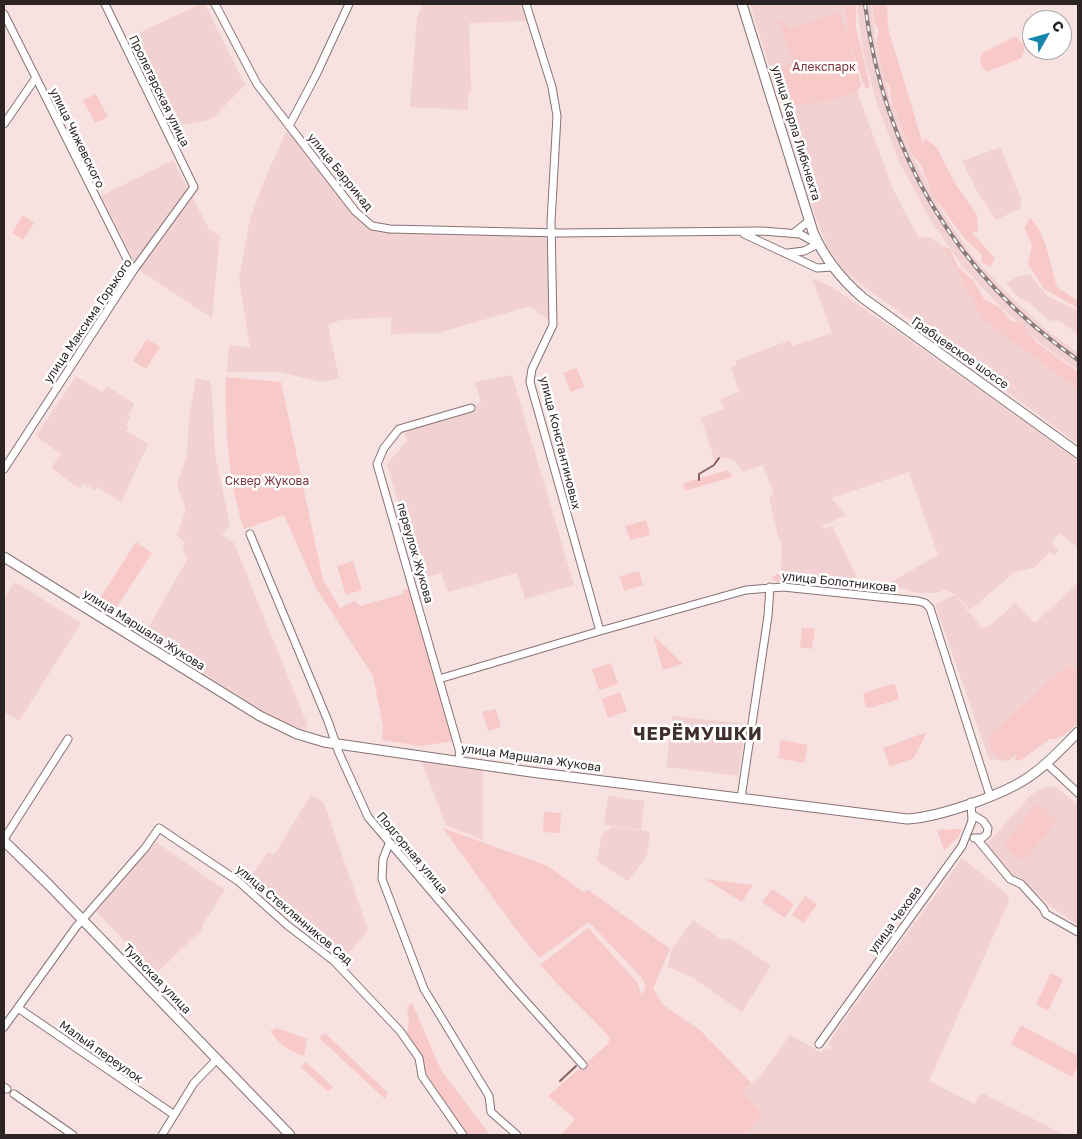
<!DOCTYPE html>
<html>
<head>
<meta charset="utf-8">
<style>
  body { margin:0 }
  #map { position:relative; width:1082px; height:1139px; overflow:hidden; background:#f8e1e1; font-family:"Golos Text",sans-serif }
  canvas { display:block }
  .frame { position:absolute; inset:0; border:5px solid #2c2424; pointer-events:none }
  .north { position:absolute; left:1022px; top:10px; width:50px; height:50px; box-sizing:border-box; background:#fff; border:1px solid #aba7a7; border-radius:50%; rotate:52deg; font-size:14px; font-weight:700; line-height:20px; text-align:center; color:#2c2424 }
  .north::after { content:''; display:block; margin:auto; width:18px; height:22px; background:#1786ad; clip-path:polygon(50% 0,100% 100%,50% 72%,0 100%) }
</style>
</head>
<body>
<div id="map">
<canvas width="1082" height="1139"></canvas>
<div class="frame"></div>
<div class="north">С</div>
</div>
<script>
const g = document.querySelector('canvas').getContext('2d');
g.lineJoin = 'round';
function fillPath(path, color) {
  g.fillStyle = color;
  g.fill(path, 'evenodd');
}
function strokePath(path, color, width, dash) {
  g.strokeStyle = color;
  g.lineWidth = width;
  g.lineCap = dash ? 'butt' : 'round';
  g.setLineDash(dash || []);
  g.stroke(path);
}
function write(font, color, halo, rows, align = 'center') {
  g.font = font + ' "Golos Text",sans-serif';
  g.lineWidth = 5;
  g.setLineDash([]);
  g.textBaseline = 'middle';
  g.strokeStyle = halo;
  g.fillStyle = color;
  for (const [text, x, y, turn = 0] of rows) {
    g.save();
    g.translate(x, y);
    g.rotate((+turn || 0) * Math.PI / 180);
    g.textAlign = isNaN(turn) ? turn : align;
    if (halo) g.strokeText(text, 0, 0);
    g.fillText(text, 0, 0);
    g.restore();
  }
}
const built = new Path2D(`
  M200,4h5l40,81 -33,34 -39,8 -43,-85 3,-6z
  M422,4h99l6,17 -58,2 2,68 -3,5v14l-58,-3 7,-88z
  M750,4h93l7,41 11,40 -4,6 35,96 26,50 14,1 13,11 28,54 105,83v58l-233,-172 -16,-22 -13,-32z
  M857,4h14l5,42 15,57 22,54 29,55 32,46 36,38 39,36 29,21v17l-38,-27 -40,-37 -37,-39 -33,-48 -30,-56 -22,-56 -16,-59z
  M287,130l65,83 17,14 23,5 153,4 3,2 1,65 2,19 -21,-16 -92,27 -47,1v-17l-51,3 -12,5 11,53 -18,4 -41,-10h-53l2,-27 21,3 -11,-69 11,-60 14,-38z
  M1001,147l21,55 -3,1 2,5 -25,12 -20,-31 -14,-28z
  M173,160l36,69 11,7 -8,82 -70,-46 -8,-11 -33,-65z
  M1030,274l17,22 31,15v23l-20,-14 -8,1 -23,-20 -9,-4 -11,-13 9,-7z
  M812,278l20,9 73,50 173,123v88l-19,-15 -8,9 8,9 -5,4 -4,-3 -15,15 -20,5 -45,38 -15,-16 -11,-4 -7,3h-20l-29,-9 50,-29 -29,-83 -78,26 15,17 -24,11 2,3 8,-3 25,51 -4,2 -72,-5 1,-34h-3l-10,-43 5,-3 -11,-29 -21,7 -7,-10 -11,-5 -9,4 -14,-43 23,-9 -4,-10 19,-7 -8,-25 5,-2 -1,-4 55,-21 2,6 40,-13z
  M512,375l62,210 -49,14 -8,-26 -69,19 -7,-19 -21,6 -33,-115 20,-23 -5,-15 79,-23 -6,-21z
  M76,376l26,16 5,-6 28,18 -7,10 3,3 -5,7 3,3 -3,4 22,13 -27,58 -23,-15 -3,3 -12,-7 -3,6 -29,-21 10,-14 -25,-18z
  M196,378l14,3 2,11 3,62 15,72 -8,9 12,8 74,183 -4,5 -41,-20 -119,-76 44,-77 -5,-7 2,-9 -8,-7 9,-25 -9,-25 10,-30 2,-37z
  M15,582l66,41 -62,98 -15,-9v-114z
  M1078,583v119l-69,59 -20,-2 -54,-155 20,-9 27,33 6,-1 28,-24 19,20z
  M673,716l73,8 -8,52 -72,-9z
  M421,760l62,9v71l-37,-15z
  M1055,786l23,19v120l-28,-19 -22,-21 -18,-10 -24,-30 46,-51 12,-6z
  M311,795l13,8 44,127 -21,26 -97,-78 18,-26 6,3z
  M608,796l36,5 -3,29 -37,-5z
  M612,827l38,5 -3,23 -19,26 -31,-20 5,-26z
  M156,842l69,48 -22,34 -1,5 -46,45 -60,-63z
  M962,858l45,36 2,7 -80,180 45,23 8,-11 83,42h-322l20,-20 -21,-24 18,-15 30,-41 32,18 3,-5 5,3 2,-4 -4,-3 9,-14z
  M693,920l29,20 8,-2 41,28 -29,46 -50,-35 -24,-10 3,-16z`);
const green = new Path2D(`
  M844,4h12v23l14,59 -3,3 -3,-3 -14,-44 11,43 -4,6 -26,9 -39,6 -12,-39 12,-4 -13,-41 6,-2 4,9 50,-16 9,19z
  M872,4h15l1,24 35,116 2,-6 12,10 19,37 21,30 1,16 -6,2 23,25 -5,9 -9,-5 1,-7 -17,-16 -32,-43 -12,-31 -9,-11 -20,-51 -2,-16 -6,-8 -8,-38 3,-11 -5,-8z
  M1016,36l9,11 -3,11 -36,14 -6,-9 2,-10z
  M96,94l12,23 -13,6 -12,-23z
  M23,215l11,8 -11,17 -11,-7z
  M1030,218c17,15 20,48 27,69l21,14v7l-34,-19 -16,-25 4,-19 -8,-17z
  M941,246l9,3 8,18 15,13 11,19 17,9 10,13 10,2 15,19 42,30v17l-96,-70 -37,-70z
  M147,339l13,8 -14,22 -13,-8z
  M577,368l7,19 -13,5 -8,-19z
  M226,377l55,5 42,198 17,28 14,-7 6,5 43,-12v-4l7,-1 44,152 -34,5 -38,-6 1,-14 -10,-50 -57,-88 -32,-73 -40,14c-16,-48 -19,-101 -18,-152z
  M728,470l5,7 -48,14 -2,-8z
  M646,520l4,15 -20,5 -5,-14z
  M136,542l16,11 -36,55 -16,-10z
  M353,561l9,29 -16,5 -9,-29z
  M639,571l4,14 -19,6 -4,-15z
  M777,574l67,4v8l-67,-4 -5,-4z
  M802,627l13,2 -3,20 -12,-2z
  M653,635l30,29 -20,6z
  M611,663l7,21 -19,6 -7,-21z
  M1065,667l9,1 4,6v50c-10,6 -15,16 -28,15l-29,21 -6,1 1,-7 -9,6 -10,-3 -8,-13 3,-11z
  M892,684l3,1 4,13 -3,2 -25,8 -5,-1 -3,-12 3,-3z
  M620,692l7,19 -19,7 -6,-19z
  M496,709l5,18 -13,4 -6,-19z
  M927,732l-13,26 -24,9 -7,-19z
  M781,740l27,5 -4,18 -26,-5z
  M1037,804h3l17,17 -31,38 -6,1 -17,-16z
  M544,812l17,1 -1,20 -17,-1z
  M443,828l105,38 37,27 2,-4 83,60 -17,39 10,17 37,25 51,53 -9,8 21,24 -20,20h-182l14,-16 -27,-23 60,-52 2,-6c-23,-26 -47,-47 -70,-73l48,-37 49,54 5,14 4,-10 -5,-9 -52,-55 -50,36 -27,-34z
  M962,829l-3,7 -15,15 -7,-21z
  M705,879l48,6 -11,17z
  M772,889l22,15 -9,14 -23,-16z
  M805,896l12,8 -13,19 -12,-8z
  M1051,973l12,6 -15,32 -12,-7z
  M412,1003l29,67 49,65h-22l-43,-63 -7,-23 -12,-13 3,-13 -2,-16z
  M1021,1025l57,31v10l-6,11 -61,-33z
  M277,1028l30,11 -3,17c-15,-4 -25,-13 -34,-25z
  M325,1033l63,60 -3,6 -66,-61z
  M306,1062l27,25 -5,5 -27,-25z`);
const stream = new Path2D(`
  M699,480v-6l15,-9 5,-7
  M560,1081l16,-15`);
const minor = new Path2D(`
  M215,4l42,80 98,127 17,15 18,3 169,4 203,-2 38,3 18,10
  M526,4l26,83 5,29 -6,106 2,103 -21,44 -2,13 70,249
  M4,14l129,257
  M4,124l31,-45
  M289,126l27,-51 33,-71
  M794,233l16,-13
  M744,234l73,34 16,-1
  M788,253l16,-2 14,-7
  M4,469l129,-198 61,-84 -89,-183
  M250,534l78,187 11,32 29,64 144,169 71,79
  M439,679l161,-48 146,-41 37,-3 135,14 7,2 5,5 60,188
  M460,761l-1,-12 -82,-285 7,-16 15,-19 72,-21
  M1046,763l32,30
  M741,798l27,-182 2,-29
  M973,815l10,6 5,7 -1,6 -5,4h-8
  M4,839l64,-100
  M977,839l33,40 11,5 22,24 3,6 32,18
  M389,844l-6,15 -1,20 42,110 65,107 2,16 26,23
  M18,1008l155,106
  M4,1027l72,-100 69,-79 14,-20 79,53 49,44 47,36 66,70 19,27 3,18 41,59
  M819,1044l143,-198 10,-25 -1,-19
  M4,1087l3,2
  M14,1094l59,41
  M162,1135l32,-52 23,-24`);
const major = new Path2D(`
  M742,4l71,228c11,26 28,47 50,66l215,155
  M4,557l256,159 37,18 27,8 207,30 376,47c33,-2 100,-25 126,-45 17,-12 31,-28 45,-42
  M4,841l45,44 241,250`);
const rail = new Path2D(`
  M865,4c18,148 91,271 213,356`);
const parkNames = [
  ["Алекспарк",824,67],
  ["Сквер Жукова",267,481]
];
const streetNames = [
  ["Пролетарская улица",159,91,64],
  ["улица Карла Либкнехта",796,133,73],
  ["улица Чижевского",77,138,64],
  ["улица Баррикад",340,172,51],
  ["улица Максима Горького",88,321,-56],
  ["Грабцевское шоссе",960,353,35],
  ["улица Константиновых",560,443,76],
  ["переулок Жукова",415,553,74],
  ["улица Болотникова",839,582,6],
  ["улица Маршала Жукова",144,630,32],
  ["улица Маршала Жукова",531,758,8],
  ["Подгорная улица",412,853,50],
  ["улица Стеклянников Сад",294,915,40],
  ["улица Чехова",895,920,-54],
  ["Тульская улица",157,979,46],
  ["Малый переулок",101,1052,35]
];
const districtNames = [
  ["ЧЕРЁМУШКИ",698,734]
];
fillPath(built, '#f1d1d1');
fillPath(green, '#f8c9c9');
strokePath(stream, '#8a6061', 2);
strokePath(minor, '#877373', 9);
strokePath(major, '#877373', 11);
strokePath(minor, '#fff', 7);
strokePath(major, '#fff', 9);
strokePath(rail, '#8a7b7b', 4);
strokePath(rail, '#fff', 2, [5.5]);
write('12px', '#7e353a', '#fff', parkNames);
write('12px', '#2c2424', '#fff', streetNames);
g.letterSpacing = '1px';
write('bold 18px', '#402f2f', '#fff', districtNames);
g.letterSpacing = '0px';
</script>
</body>
</html>
